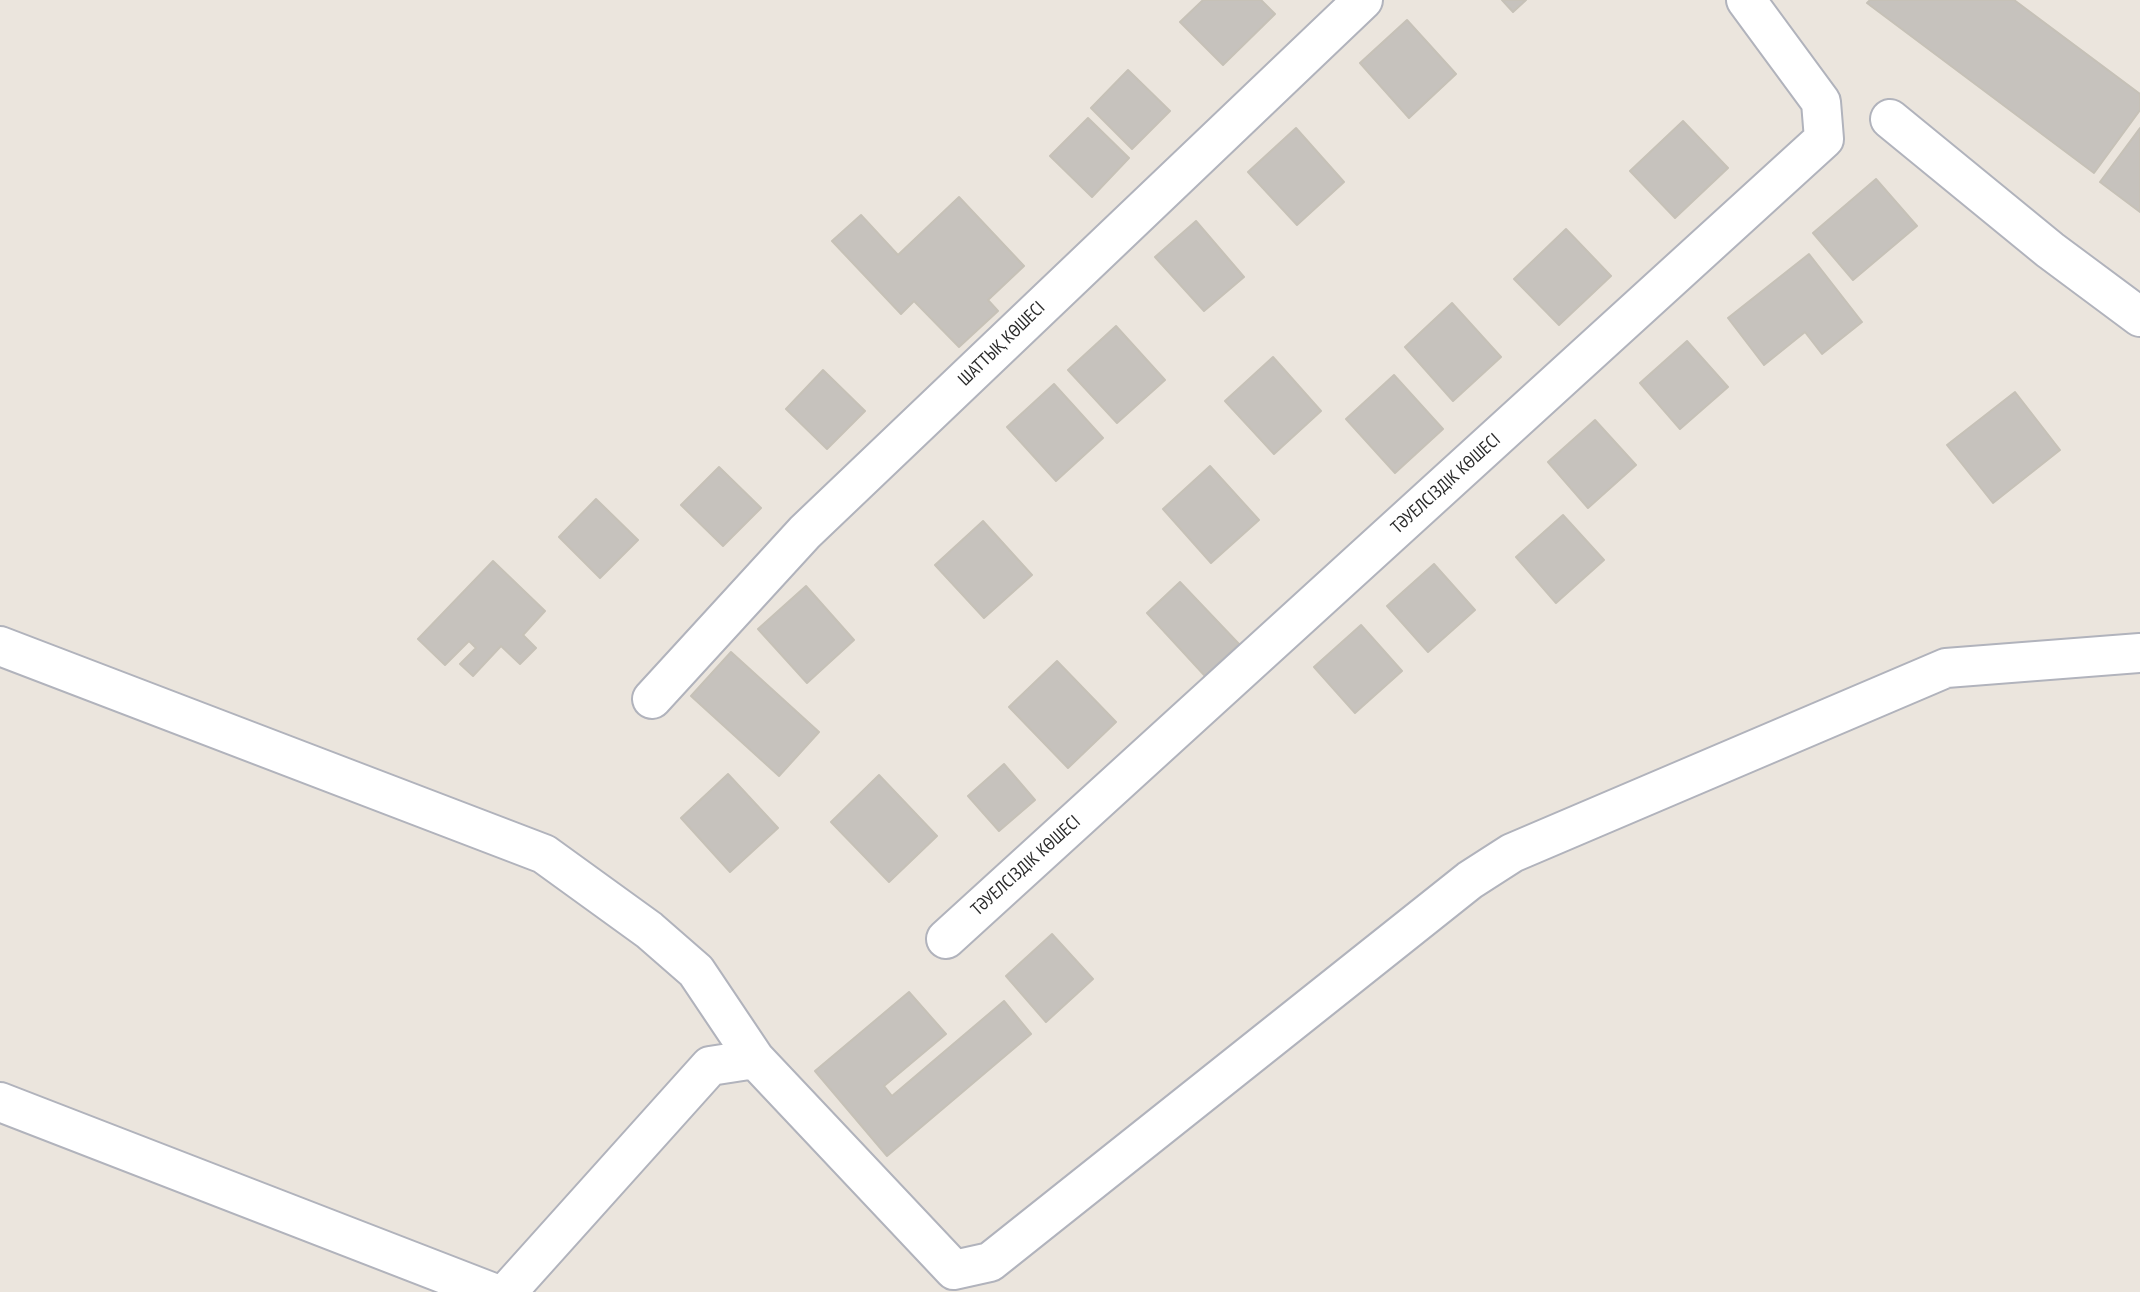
<!DOCTYPE html>
<html>
<head>
<meta charset="utf-8">
<style>
  body { margin:0 }
  canvas { display:block; background:#ebe5dd }
</style>
</head>
<body>
<canvas width="2140" height="1292"></canvas>
<script>
const g = document.querySelector('canvas').getContext('2d');
g.lineJoin = 'round';
function fillPath(path, color) {
  g.fillStyle = color;
  g.fill(path, 'evenodd');
}
function strokePath(path, color, width, dash) {
  g.strokeStyle = color;
  g.lineWidth = width;
  g.lineCap = dash ? 'butt' : 'round';
  g.setLineDash(dash || []);
  g.stroke(path);
}
function write(font, color, halo, rows, align = 'center') {
  g.font = font + ' "PT Sans Narrow",sans-serif';
  g.lineWidth = 7;
  g.setLineDash([]);
  g.textBaseline = 'middle';
  g.strokeStyle = halo;
  g.fillStyle = color;
  for (const [text, x, y, turn = 0] of rows) {
    g.save();
    g.translate(x, y);
    g.rotate((+turn || 0) * Math.PI / 180);
    g.textAlign = isNaN(turn) ? turn : align;
    if (halo) g.strokeText(text, 0, 0);
    g.fillText(text, 0, 0);
    g.restore();
  }
}
const building = new Path2D(`
  M1203,0h58l14,14 -52,51 -43,-43z
  M1502,0h24l-13,12z
  M1870,0h144l126,94v16l-46,63 -227,-170z
  M1407,20l49,54 -47,44 -49,-55z
  M1128,70l42,41 -38,38 -41,-41z
  M1088,118l41,40 -37,39 -42,-41z
  M1683,121l45,47 -53,50 -45,-47z
  M1296,128l48,54 -47,43 -49,-53z
  M2140,128v84l-40,-30z
  M1876,179l41,47 -64,54 -40,-47z
  M959,197l65,69 -36,34 10,11 -39,36 -45,-46 -13,13 -69,-73 29,-26 37,40z
  M1196,221l48,56 -40,34 -49,-54z
  M1566,229l45,47 -52,49 -45,-46z
  M1809,254l53,68 -40,32 -17,-22 -41,33 -36,-47z
  M1452,303l49,54 -48,44 -48,-54z
  M1116,326l49,54 -48,43 -49,-53z
  M1687,341l41,46 -48,42 -40,-46z
  M1273,357l48,54 -47,43 -49,-53z
  M823,370l42,41 -38,38 -41,-40z
  M1394,375l49,54 -48,44 -49,-54z
  M1054,384l49,54 -47,43 -49,-54z
  M2015,392l45,58 -67,53 -46,-58z
  M1595,420l41,45 -48,43 -40,-46z
  M1210,466l49,54 -48,43 -48,-54z
  M719,467l42,41 -38,38 -42,-41z
  M596,499l42,41 -38,38 -41,-41z
  M1563,515l41,45 -48,43 -40,-46z
  M983,521l49,54 -48,43 -49,-53z
  M493,561l52,50 -22,24 13,13 -16,16 -19,-18 -28,30 -13,-12 16,-16 -7,-7 -24,24 -27,-26z
  M1434,564l41,46 -47,42 -41,-46z
  M1180,582l59,62 -34,32 -58,-63z
  M806,586l48,54 -47,43 -49,-54z
  M1361,625l41,46 -47,42 -41,-46z
  M731,652l88,80 -40,44 -88,-80z
  M1057,661l59,61 -48,46 -59,-61z
  M1004,764l31,36 -36,31 -31,-35z
  M728,774l50,54 -48,44 -49,-54z
  M879,775l58,61 -48,46 -58,-60z
  M1052,934l41,45 -47,43 -40,-46z
  M909,992l37,42 -62,52 8,10 112,-95 27,33 -144,122 -72,-85z`);
const minor = new Path2D(`
  M1890,119l160,131 90,67
  M0,646l544,208 105,76 47,41 59,88
  M652,699l153,-167 558,-532
  M946,939l878,-800 -3,-37 -75,-102
  M0,1102l491,190
  M507,1292l203,-226 45,-7 199,211 36,-8 480,-382 42,-27 434,-185 194,-15`);
const streetNames = [
  ["ШАТТЫҚ КӨШЕСІ",1002,344,-44],
  ["ТӘУЕЛСІЗДІК КӨШЕСІ",1446,484,-42],
  ["ТӘУЕЛСІЗДІК КӨШЕСІ",1026,866,-42]
];
fillPath(building, '#c6c2bd');
strokePath(building, '#c6c1b7', 2);
strokePath(minor, '#b1b3bc', 42);
strokePath(minor, '#fff', 38);
write('18px', '#2a2a2a', '#fff', streetNames);
</script>
</body>
</html>
